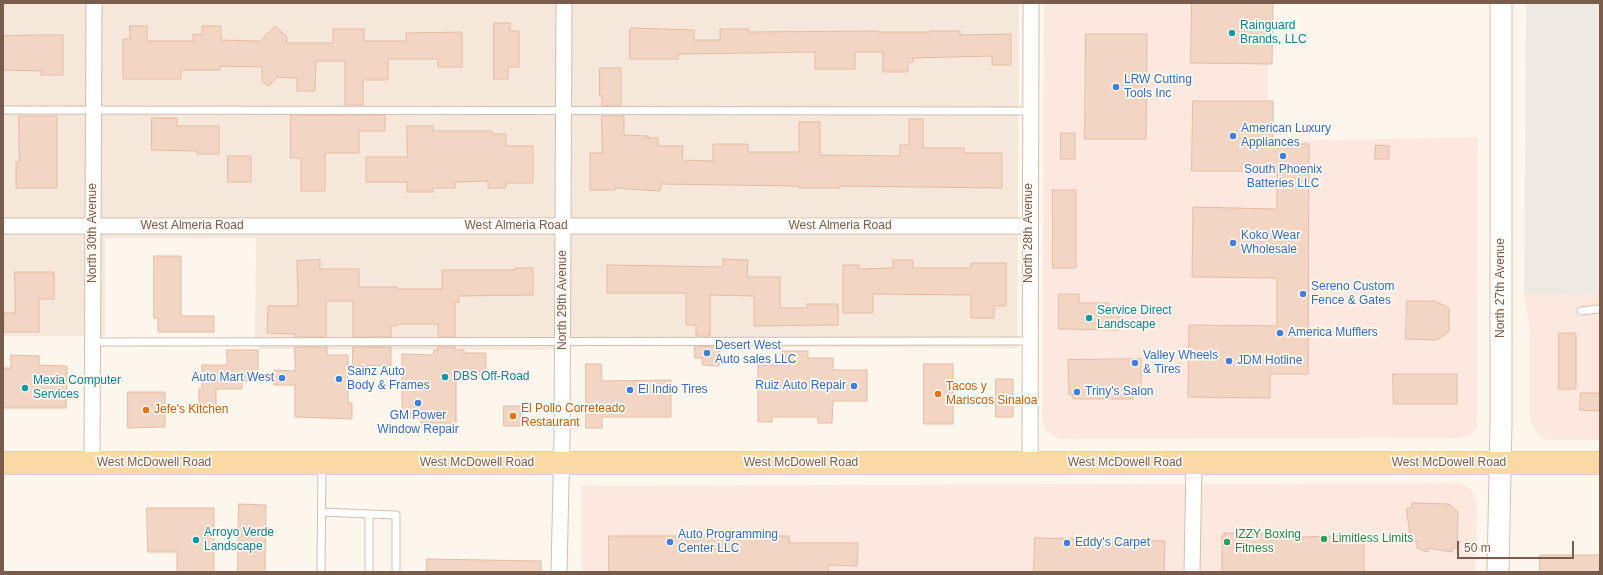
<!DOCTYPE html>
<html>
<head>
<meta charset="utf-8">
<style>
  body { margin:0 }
  #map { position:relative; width:1603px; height:575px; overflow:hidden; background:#fdf6ec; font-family:Helvetica,sans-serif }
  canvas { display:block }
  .frame { position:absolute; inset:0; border:4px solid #7a5c4d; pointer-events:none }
  .scale { position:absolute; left:1457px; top:541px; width:117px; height:18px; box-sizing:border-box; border:2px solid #7a5c4d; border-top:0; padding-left:5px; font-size:12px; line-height:14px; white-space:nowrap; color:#7a5c4d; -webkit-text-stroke:3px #fffaf3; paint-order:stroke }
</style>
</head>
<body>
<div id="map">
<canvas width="1603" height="575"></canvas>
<div class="frame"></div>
<div class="scale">50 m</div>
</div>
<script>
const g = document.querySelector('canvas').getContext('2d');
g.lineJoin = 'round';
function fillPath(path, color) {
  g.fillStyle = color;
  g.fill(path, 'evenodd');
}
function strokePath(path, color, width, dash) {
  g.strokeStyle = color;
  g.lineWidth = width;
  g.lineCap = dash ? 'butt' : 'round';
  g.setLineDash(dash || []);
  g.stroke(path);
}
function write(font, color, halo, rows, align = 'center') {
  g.font = font + ' Helvetica,sans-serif';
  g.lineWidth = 3.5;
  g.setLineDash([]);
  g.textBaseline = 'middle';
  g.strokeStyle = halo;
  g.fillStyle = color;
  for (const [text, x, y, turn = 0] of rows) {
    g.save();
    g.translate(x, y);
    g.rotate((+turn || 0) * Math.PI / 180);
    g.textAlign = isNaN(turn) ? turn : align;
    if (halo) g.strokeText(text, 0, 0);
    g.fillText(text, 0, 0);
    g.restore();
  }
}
const residential = new Path2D(`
  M3,3h1016l-2,345 -433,-2 -42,4 -283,-1 -4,-10 1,-101h-151v98h-102z`);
const commercial = new Path2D(`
  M1044,3h224v138l210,-4 -1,290 -6,8 -10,3 -402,1 -13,-8 -4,-12z
  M1524,294l76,1v145h-54l-6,-3 -8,-11 -2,-7v-87z
  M1461,483l10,6 6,13 -2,70h-893v-86z`);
const industrial = new Path2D(`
  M1526,3h74v292l-76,-1z`);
const building = new Path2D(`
  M1192,3h81l-1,61 -81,-1z
  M494,23h16v8h9v36h-11v12h-14z
  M130,26h17v15h46v-7l9,1v-9h19v14l39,1 15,-15 12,11 -1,6h47v-14h31v12h42v-8l56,-1v35h-24v-8h-50v21h-25v25h-18v-44h-29l-1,30h-18v-13l-20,-1 -8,9 -7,-5v-14l-42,-1v4h-39v9h-58v-40h7z
  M630,28l64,2v10h26v-11h29v3l129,-1v1h52v-1h30v4l51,-1v31h-19v-9l-79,2v4h-5v10h-25v-20h-28v17h-40v-17l-137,2v5h-48z
  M1086,34h61l-1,105h-61z
  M41,35h22v40h-22v-4l-38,-1v-34z
  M600,68h21v38h-19v-10h-2z
  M1193,101h80v43h36l-1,230h-38v24l-82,-1 1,-72 88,1v-48l-85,-1 1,-70 84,2v-38h-85z
  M291,115h94v16h-26v22h-34v38h-24v-33h-10z
  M19,116h38v72h-41v-26h3z
  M602,116h22v19l24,1v2h10v8h25l-1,14 31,1v-17h35v8h51v-30h21v33l80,1v-11h9v-26h14v29h41v5h38v35l-162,-2v2h-41v-2l-138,-2 -1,7 -45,-3v2h-25v-37h12z
  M152,118h25v8h42v28h-22v-3l-45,-1z
  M407,126h26v5h59v3h14v12h27v37h-27v5h-18v-7l-33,1v6h-22v4h-26v-10h-41v-25h41z
  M1061,133h14v26h-14z
  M1376,145l13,1v13h-14z
  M228,156h23v26h-23z
  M1053,190h23v78h-23z
  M154,256h27v60h33v16h-56v-14h-4z
  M723,259l25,1 -1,17h33v31h27v-4h31v21l-84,1v-30l-44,-1v41h-14v-11h-10v-32h-79v-28l116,2z
  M320,260v9h39v18h38v2h45v-19h73v-2h18v27l-74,1v6h-4v35h-17v-13h-41v2h-6v11h-38v-36h-27v36h-31v-3l-28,-1 1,-27h30l-1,-45z
  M893,260h20v8h58v-5h35v43h-12v12h-23v-23l-98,-1v19h-30v-48h16v4l34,-1z
  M15,272h39v27h-15v33h-35v-19h11z
  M1059,294h20v9h30v3l10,1v23l-60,-1z
  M1407,301h28l14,7v23l-12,9 -31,-1z
  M1559,333h17v56h-17z
  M695,346l25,1 -1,19 -17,-1v-7h-7z
  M295,347h32v8h21v48h4v16l-57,-2v-32h-21v-15l21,1z
  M353,347h38v18l-38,1z
  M438,347h17v3h9v3h22v22h-30v48h-35v-5h-19v-64l32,1v-5h4z
  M227,350h31v31h-16v8h-26v17h-17v-17h3v-24h25z
  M783,351h25v7h25v12h34v31h-34l-1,22h-14v-6h-46v5h-14v-57h25z
  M11,355l28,1v9l28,1 -1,42h-63v-40h8z
  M1141,359v37h-8v3h-60v-4h-4l-1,-35z
  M586,364h15l1,17 69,-1v37h-69v11h-16z
  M924,364h29v60h-29z
  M1393,374h64v30h-63z
  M996,379h17v38h-17z
  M128,392h37v35l-37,1z
  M1581,393h19v18l-20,-1z
  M504,406h17v20h-17z
  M1412,503l37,1 9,8 -1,36h-5v4l-24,-4 -1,4 -10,-4v-7h-6l-4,-26v-7h5z
  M239,504l27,1 -1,67h-27z
  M147,508h67v64h-37v-20h-29z
  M1224,533l50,1v4l87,-3 1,3h2v34h-142v-36h2z
  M609,536h180v7h69l-1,23 -29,-1v7h-219z
  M1035,538l130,3 -1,31h-130z
  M1540,555h60v17h-60z
  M427,559l114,2v11h-114z`);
const service = new Path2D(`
  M3,110l1026,1
  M1581,311l17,-2
  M93,342l936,-1
  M322,512l47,2v58
  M369,514l27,1v57
  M321,572l1,-108`);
const minor = new Path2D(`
  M3,226h1027
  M92,463l2,-460
  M1030,463l1,-460
  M559,572l3,-135 2,-434
  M1192,572l2,-109`);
const secondary = new Path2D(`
  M1498,572l3,-148v-421`);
const primary = new Path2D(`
  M3,463h1597`);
const markers = [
  [1232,33,4,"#0f9aa8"],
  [1116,87,4,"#3f7fe0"],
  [1233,136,4,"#3f7fe0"],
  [1283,156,4,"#3f7fe0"],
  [1233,243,4,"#3f7fe0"],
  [1303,294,4,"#3f7fe0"],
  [1089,318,4,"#0f9aa8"],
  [1280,333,4,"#3f7fe0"],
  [707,353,4,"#3f7fe0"],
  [1229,361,4,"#3f7fe0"],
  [1135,363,4,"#3f7fe0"],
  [445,377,4,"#0f9aa8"],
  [282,378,4,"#3f7fe0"],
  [339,379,4,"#3f7fe0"],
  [854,386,4,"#3f7fe0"],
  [25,388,4,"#0f9aa8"],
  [630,390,4,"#3f7fe0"],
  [1077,392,4,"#3f7fe0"],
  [938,394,4,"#e8710a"],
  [418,403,4,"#3f7fe0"],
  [146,410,4,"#e8710a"],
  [513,416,4,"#e8710a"],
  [1324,539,4,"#2e9e5b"],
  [196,540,4,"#0f9aa8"],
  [670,542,4,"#3f7fe0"],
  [1227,542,4,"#2e9e5b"],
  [1067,543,4,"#3f7fe0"]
];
const cultureNames = [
  ["Rainguard",1240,26],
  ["Brands, LLC",1240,40],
  ["Service Direct",1097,311],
  ["Landscape",1097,325],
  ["DBS Off-Road",453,377],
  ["Mexia Computer",33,381],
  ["Services",33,395],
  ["Arroyo Verde",204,533],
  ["Landscape",204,547]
];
const shopNames = [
  ["LRW Cutting",1124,80],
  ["Tools Inc",1124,94],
  ["American Luxury",1241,129],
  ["Appliances",1241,143],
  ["South Phoenix",1283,170,"center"],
  ["Batteries LLC",1283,184,"center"],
  ["Koko Wear",1241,236],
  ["Wholesale",1241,250],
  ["Sereno Custom",1311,287],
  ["Fence & Gates",1311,301],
  ["America Mufflers",1288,333],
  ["Desert West",715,346],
  ["Auto sales LLC",715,360],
  ["Valley Wheels",1143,356],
  ["& Tires",1143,370],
  ["JDM Hotline",1237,361],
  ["Sainz Auto",347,372],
  ["Body & Frames",347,386],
  ["Auto Mart West",274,378,"right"],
  ["Ruiz Auto Repair",846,386,"right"],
  ["El Indio Tires",638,390],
  ["Triny's Salon",1085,392],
  ["GM Power",418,416,"center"],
  ["Window Repair",418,430,"center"],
  ["Auto Programming",678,535],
  ["Center LLC",678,549],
  ["Eddy's Carpet",1075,543]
];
const streetNames = [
  ["West Almeria Road",192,226],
  ["West Almeria Road",516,226],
  ["West Almeria Road",840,226],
  ["North 30th Avenue",93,233,-90],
  ["North 28th Avenue",1029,233,-90],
  ["North 27th Avenue",1501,288,-90],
  ["North 29th Avenue",563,300,-90],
  ["West McDowell Road",154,463],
  ["West McDowell Road",477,463],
  ["West McDowell Road",801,463],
  ["West McDowell Road",1125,463],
  ["West McDowell Road",1449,463]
];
const foodNames = [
  ["Tacos y",946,387],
  ["Mariscos Sinaloa",946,401],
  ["El Pollo Correteado",521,409],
  ["Restaurant",521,423],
  ["Jefe's Kitchen",154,410]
];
const leisureNames = [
  ["IZZY Boxing",1235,535],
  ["Fitness",1235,549],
  ["Limitless Limits",1332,539]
];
fillPath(residential, '#f5e8da');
fillPath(commercial, '#fde8e0');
fillPath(industrial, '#efe9e4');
fillPath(building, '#f3d5c3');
strokePath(building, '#e6bba3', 1);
strokePath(service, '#d1beb0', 9);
strokePath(minor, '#d1beb0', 17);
strokePath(secondary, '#d6c0b0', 23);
strokePath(primary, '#dad1cd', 24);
strokePath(service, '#fff', 7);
strokePath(minor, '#fff', 15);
strokePath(secondary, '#fff', 21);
strokePath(primary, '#fbd9a5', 22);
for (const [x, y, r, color] of markers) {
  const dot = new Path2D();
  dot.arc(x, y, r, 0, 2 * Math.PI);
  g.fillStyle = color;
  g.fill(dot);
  strokePath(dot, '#fffaf3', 1.5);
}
write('12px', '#0d838f', '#fffaf3', cultureNames, 'left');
write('12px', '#366cbe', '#fffaf3', shopNames, 'left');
write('12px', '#7a5c4d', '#fffaf3', streetNames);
write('12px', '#c56008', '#fffaf3', foodNames, 'left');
write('12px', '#27864d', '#fffaf3', leisureNames, 'left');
</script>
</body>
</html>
